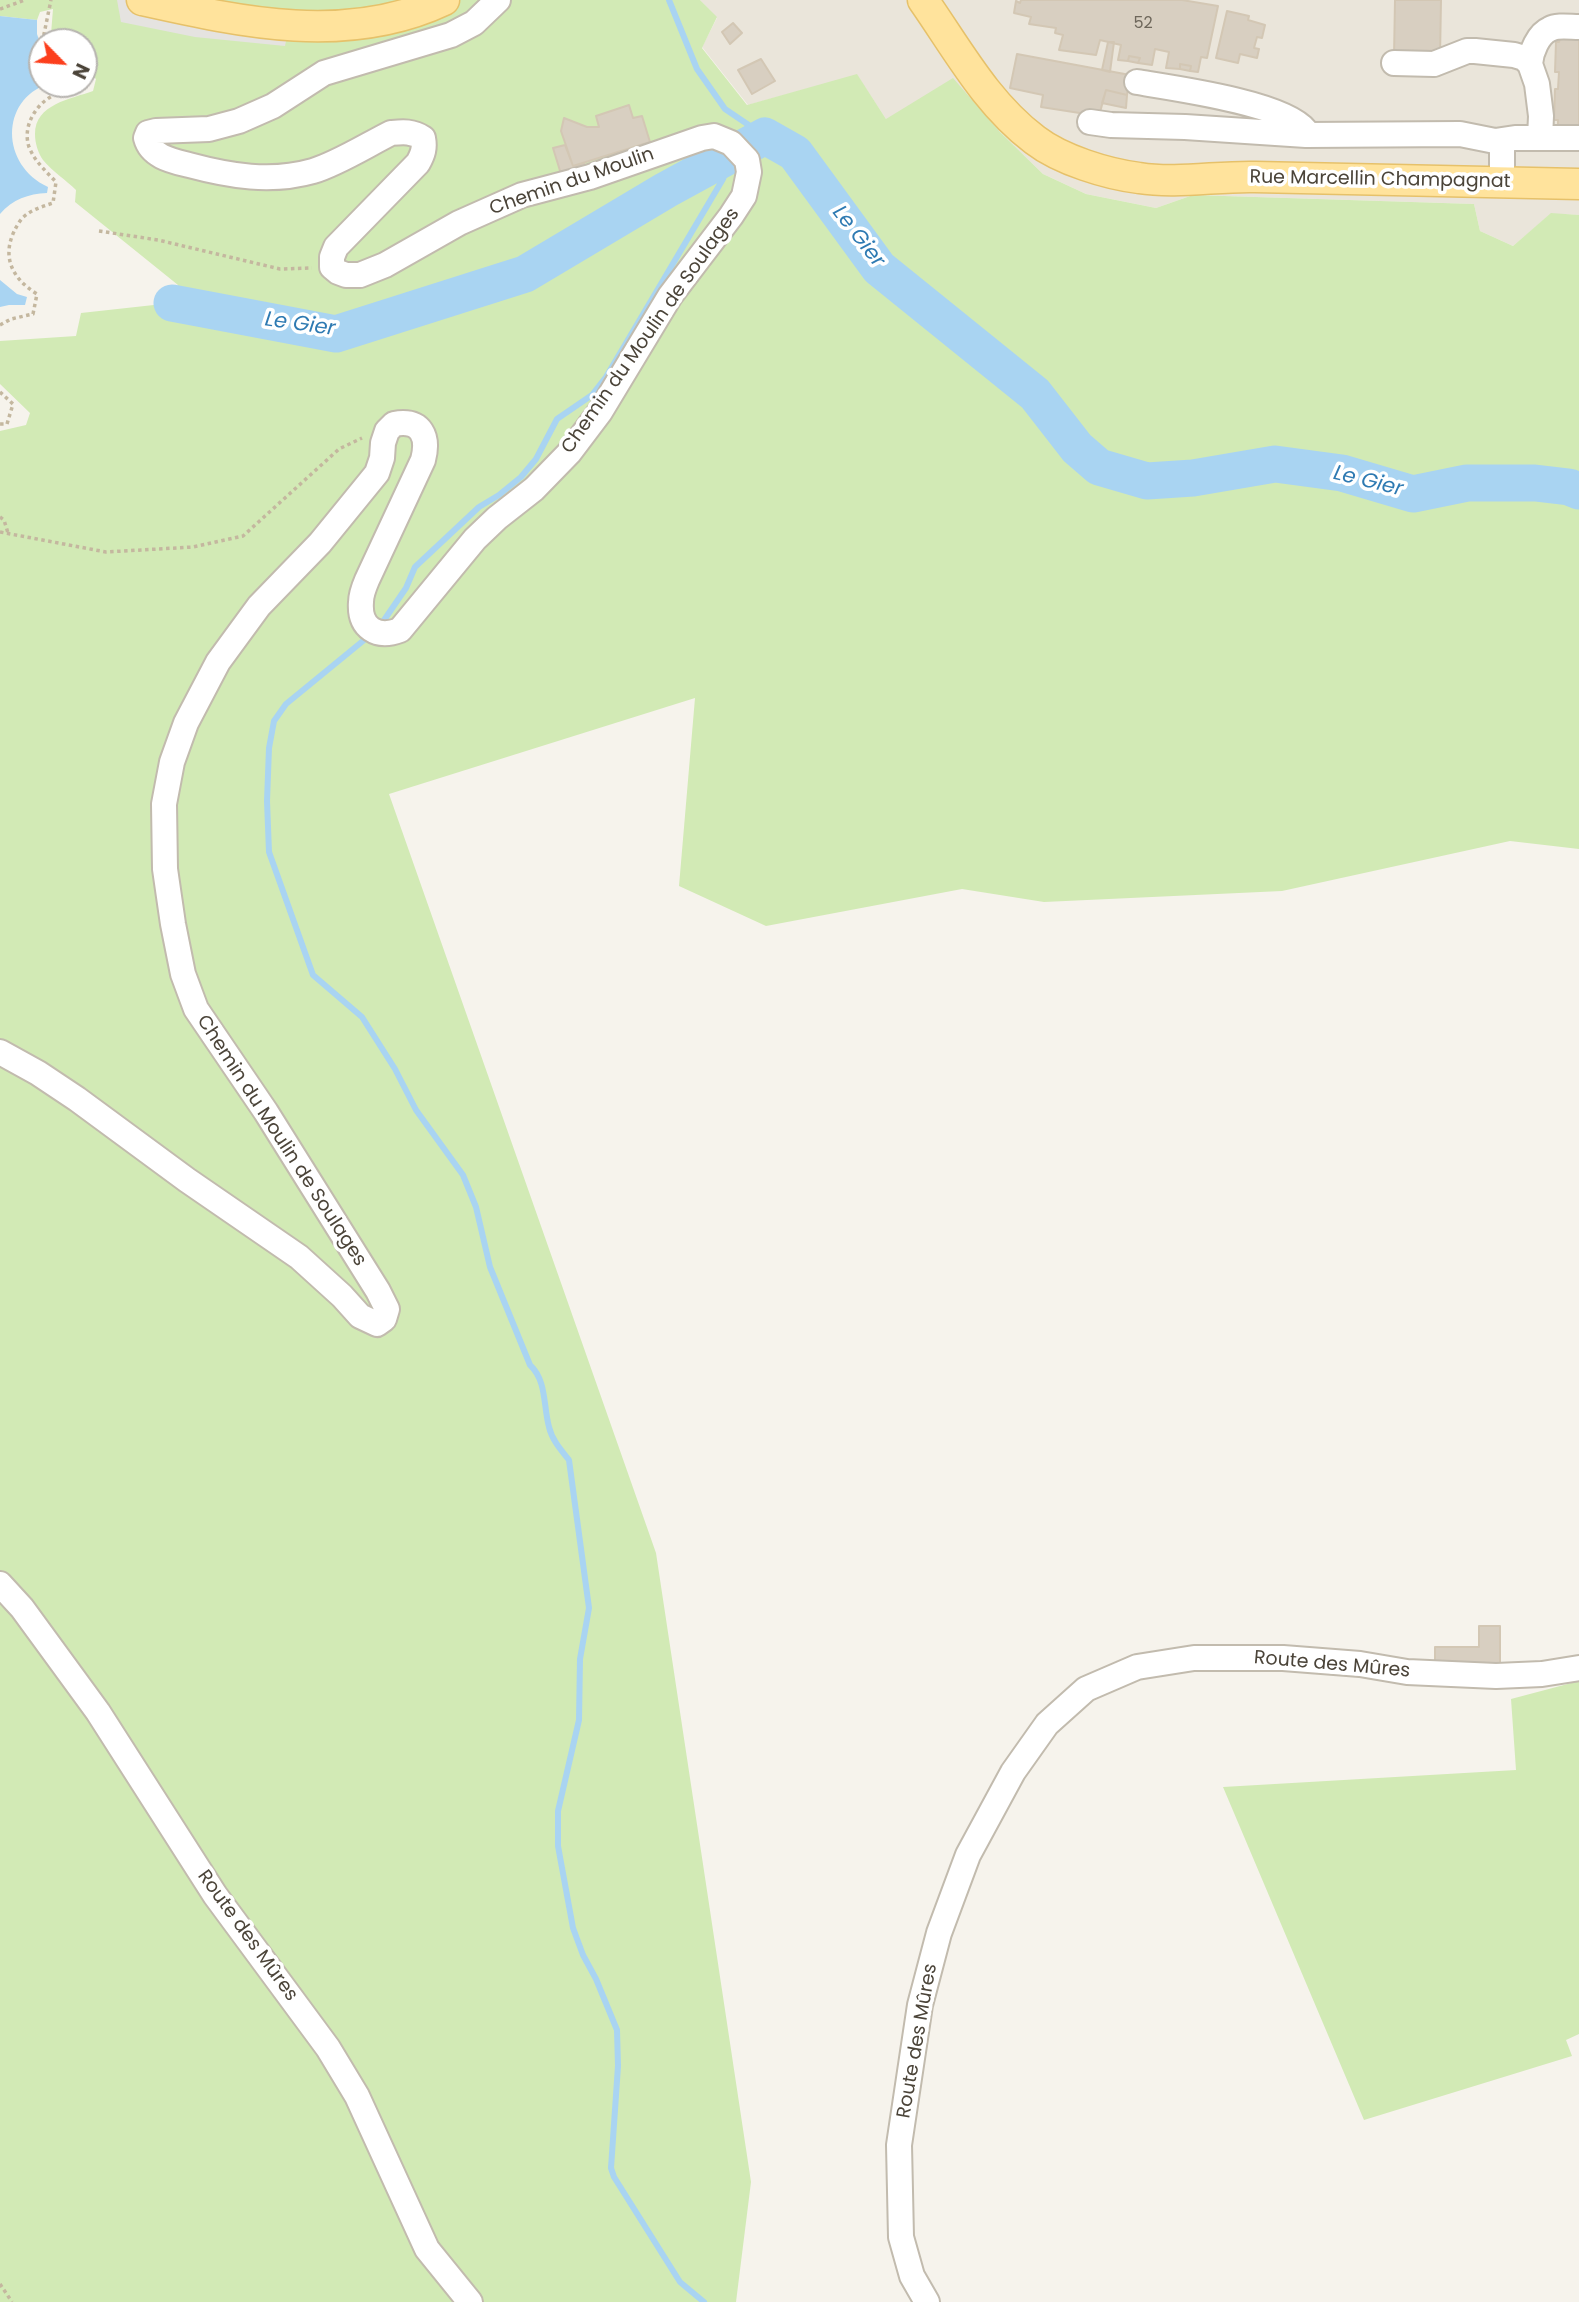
<!DOCTYPE html>
<html>
<head>
<meta charset="utf-8">
<style>
  body { margin:0 }
  #map { position:relative; width:1579px; height:2302px; overflow:hidden; background:#f6f3ec; font-family:Poppins,sans-serif }
  canvas { display:block }
  .north { position:absolute; left:28px; top:28px; width:70px; height:70px; box-sizing:border-box; background:#fff; border:2px solid #b7b4b0; border-radius:50%; rotate:115deg; font-size:19px; font-weight:700; line-height:28px; text-align:center; color:#4b4439 }
  .north::after { content:''; display:block; margin:auto; width:24px; height:32px; background:#fc3f1d; clip-path:polygon(50% 0,100% 100%,50% 72%,0 100%) }
</style>
</head>
<body>
<div id="map">
<canvas width="1579" height="2302"></canvas>
<div class="north">N</div>
</div>
<script>
const g = document.querySelector('canvas').getContext('2d');
g.lineJoin = 'round';
function fillPath(path, color) {
  g.fillStyle = color;
  g.fill(path, 'evenodd');
}
function strokePath(path, color, width, dash) {
  g.strokeStyle = color;
  g.lineWidth = width;
  g.lineCap = dash ? 'butt' : 'round';
  g.setLineDash(dash || []);
  g.stroke(path);
}
function write(font, color, halo, rows, align = 'center') {
  g.font = font + ' Poppins,sans-serif';
  g.lineWidth = 7;
  g.setLineDash([]);
  g.textBaseline = 'middle';
  g.strokeStyle = halo;
  g.fillStyle = color;
  for (const [text, x, y, turn = 0] of rows) {
    g.save();
    g.translate(x, y);
    g.rotate((+turn || 0) * Math.PI / 180);
    g.textAlign = isNaN(turn) ? turn : align;
    if (halo) g.strokeText(text, 0, 0);
    g.fillText(text, 0, 0);
    g.restore();
  }
}
const residential = new Path2D(`
  M700,0h879v215l-28,-1 -38,32 -33,-15 -6,-27 -281,-9 -37,13 -70,-14 -43,-20 -44,-43 -113,-12 -29,-44 -109,30 -46,-58 15,-29z`);
const green = new Path2D(`
  M0,0h700l17,17 -15,31 45,57 110,-31 29,45 67,-41 46,53 44,43 43,20 70,14 37,-13 281,9 6,27 33,15 38,-33 28,2v634l-69,-8 -228,50 -238,11 -82,-13 -196,37 -87,-40 16,-188 -306,96 267,759 95,629 -15,120h-736v-1871l26,-6 4,-12 -30,-29v-43l76,-5 5,-23 91,-10 6,-18 -103,-83 1,-12c-10,-10 -24,-19 -33,-30 -5,-7 -8,-17 -8,-26 0,-30 36,-35 58,-43l3,-12 -12,-12v-25h-31l-2,-8 2,-25 -13,3 -3,8 -37,-4z
  M1579,1681v353l-13,6 6,16 -208,64 -141,-333 293,-17 -5,-71z`);
const parking = new Path2D(`
  M117,0h25l147,26 -4,20 -90,-9 -74,-15z`);
const water = new Path2D(`
  M0,16l37,4v14l5,15v35h6c-48,16 -48,81 0,103l-1,6c-19,1 -34,6 -47,21z
  M0,280l17,14 10,3 -2,8h-16l-9,2z`);
const stream = new Path2D(`
  M669,0l28,69 28,40 40,27
  M380,626l26,-38 9,-21 64,-60 20,-12 22,-18 15,-18 21,-40 35,-24 14,-18 117,-198 8,-25
  M369,636l-83,68 -12,17 -5,27 -2,53 2,51 44,123 49,42 33,52 21,41 47,65 13,32 14,60 40,98c17,16 13,40 19,62 3,13 12,23 20,33l20,148 -9,51 -1,61 -21,91v35l15,82 10,27 13,24 21,51 1,36 -7,102 3,9 66,105 24,20`);
const river = new Path2D(`
  M172,303l164,31 189,-60 141,-84 99,-54 30,17 84,115 156,126 42,54 22,19 48,14 46,-3 82,-14 67,9 71,21 54,-11h68l34,4 10,4`);
const building = new Path2D(`
  M1021,0h161l36,6 -11,52 -6,-1 -3,15 -8,-1 1,-5 -11,-2v5l-14,-1 3,-16 -14,-3 -3,16 -14,-2 2,-5 -11,-2 -1,5 -10,-1 3,-15 -21,-5 -4,15 -37,-5 4,-15 -8,-2 1,-5 -27,-4 2,-7 -17,-4 2,-12 4,2z
  M1395,0h46l-1,58 -46,-1z
  M1227,11l22,5 -1,4 17,5 -3,13 -5,-1 -3,11 5,1 -2,9 -17,-4 -2,9 -22,-5z
  M733,23l9,10 -12,11 -8,-12z
  M1561,35h18v94h-21v-9h-4l1,-31h3l1,-17h-4l1,-30h3z
  M1108,42h6l-4,30 -8,-2z
  M1017,54l113,21 -3,20 -21,-5 -7,26 -58,-9 2,-12 -33,-7z
  M1129,56l11,2 -2,5 -10,-2z
  M761,59l14,22 -23,13 -14,-24z
  M1180,64l11,2 -1,5 -10,-2z
  M1106,90l21,5 -1,13 -24,-5z
  M629,105l4,13 9,-2 8,26 -77,24 -12,-35 3,-13 23,9h12l-3,-11z
  M565,145l8,21 11,-3 2,5 -25,6 -8,-26z
  M1479,1626h21v40l-65,-1v-18h44z`);
const path = new Path2D(`
  M0,9l25,-9
  M47,42l-3,-8 7,-34
  M99,231l59,9 122,29 32,-1
  M0,325l11,-6 22,-5 4,-20c-29,-18 -37,-43 -17,-73 7,-10 21,-14 33,-18l3,-21c-10,-11 -21,-20 -27,-35 -7,-21 7,-44 27,-53 7,-3 15,-3 22,-5l1,-5
  M0,392l13,12 -6,20h-7
  M0,517l4,3 4,13
  M0,532l106,20 87,-5 50,-11 96,-87 23,-11
  M0,2284l12,18`);
const minor = new Path2D(`
  M1394,63l40,1 33,-13h8l39,4 10,3 6,6 7,20 4,32 -1,22
  M1530,64c1,-12 8,-30 20,-35 7,-4 20,-2 29,-2
  M1137,82c36,6 147,21 168,48l1,5
  M1090,122l21,3 74,2 121,8 154,-1 35,7 20,-3h64
  M1502,183v-42
  M0,1052l38,21 39,26 110,81 112,77 43,39 18,20 17,8 7,-5 3,-10 -9,-18 -112,-179 -70,-103 -13,-35 -10,-50 -8,-55 -1,-65 8,-42 14,-39 32,-61 41,-56 61,-63 57,-70 5,-15 1,-15 4,-12 7,-7c28,-5 35,13 29,36l-56,120c-3,7 -6,15 -6,22 -2,26 16,37 39,28l75,-91 22,-21 37,-29 35,-36 31,-41 70,-116 61,-80 13,-20 5,-24 -2,-12 -16,-17 -17,-7 -12,2 -112,39 -68,18 -63,28 -74,42 -25,10h-14l-8,-3 -6,-5v-10l4,-10 82,-84c5,-9 7,-15 5,-25 -11,-7 -20,-6 -32,-5 -24,12 -54,31 -78,38 -42,12 -83,5 -124,-6 -16,-4 -38,-8 -43,-27l2,-5 8,-2 53,-2 30,-8 34,-15 51,-33 127,-38 23,-12 24,-23
  M0,1584l22,24 76,104 117,183 113,153 29,48 70,153 43,53
  M927,2302l-15,-26 -11,-39 -2,-92 21,-140 19,-72 29,-78 45,-83 34,-48 39,-35 51,-22 57,-9h89l77,6 47,8 89,4 46,-2 37,-6`);
const major = new Path2D(`
  M142,0c99,22 205,46 302,0
  M923,0c35,50 63,103 112,140 26,20 72,34 104,38 38,6 78,-2 116,-1 108,3 216,5 324,7`);
const numberNames = [
  ["52",1143,24]
];
const streetNames = [
  ["Rue Marcellin Champagnat",1380,180,1],
  ["Chemin du Moulin",572,182,-19],
  ["Chemin du Moulin de Soulages",651,331,-55],
  ["Chemin du Moulin de Soulages",281,1141,57],
  ["Route des Mûres",1332,1665,5],
  ["Route des Mûres",247,1936,54],
  ["Route des Mûres",918,2041,-80]
];
const waterNames = [
  ["Le Gier",858,237,52],
  ["Le Gier",300,325,8],
  ["Le Gier",1368,482,14]
];
fillPath(residential, '#eae5da');
fillPath(green, '#d2eab5');
fillPath(parking, '#e5e3e0');
fillPath(water, '#a9d4f2');
strokePath(stream, '#a9d4f2', 6);
strokePath(river, '#a9d4f2', 37);
fillPath(building, '#d8cfc1');
strokePath(building, '#d3c7b4', 2);
strokePath(minor, '#c2bbae', 28);
strokePath(major, '#e6c16a', 33);
strokePath(path, '#c4b79f', 3.5, [3.5, 3.5]);
strokePath(minor, '#fff', 24);
strokePath(major, '#ffe39c', 30);
write('16px', '#6e675b', null, numberNames);
write('19px', '#4b4439', '#fff', streetNames);
write('italic 21px', '#2e7ab2', '#fff', waterNames);
</script>
</body>
</html>
